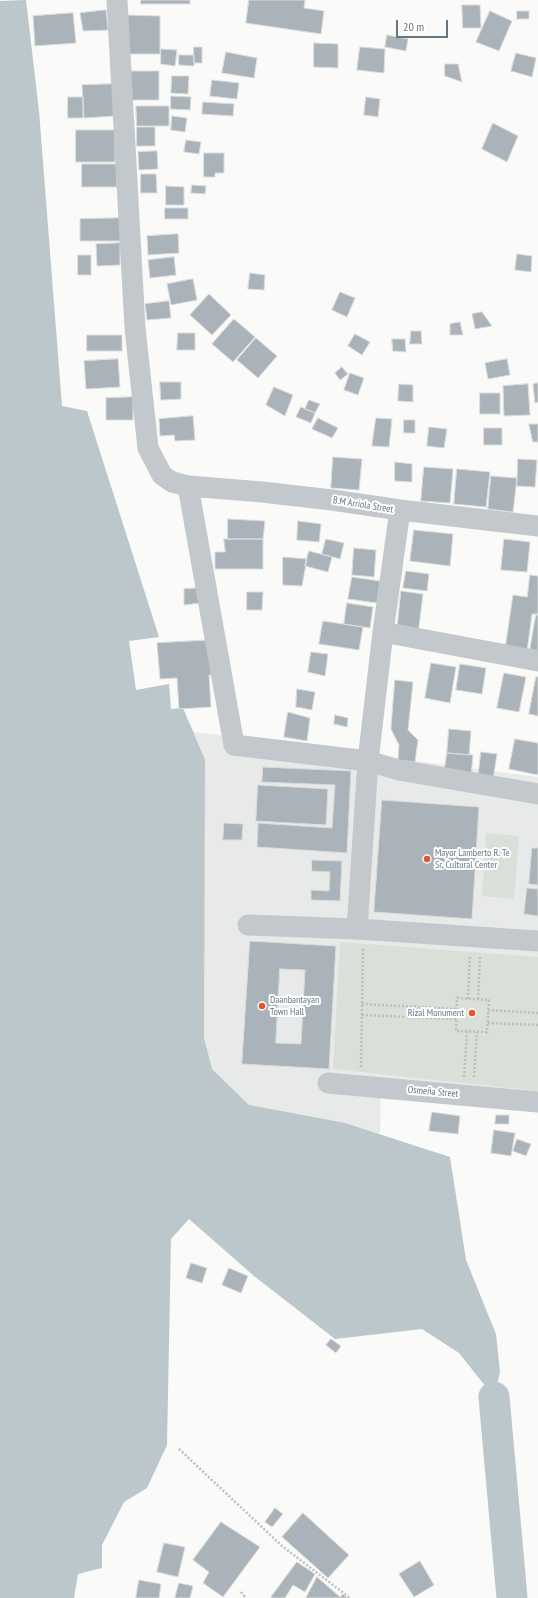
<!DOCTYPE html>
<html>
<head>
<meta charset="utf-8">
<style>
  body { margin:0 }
  #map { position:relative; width:538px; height:1598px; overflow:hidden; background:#fafaf8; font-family:"PT Sans Narrow",sans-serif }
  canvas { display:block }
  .scale { position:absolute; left:396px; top:20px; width:52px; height:18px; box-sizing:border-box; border:2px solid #657683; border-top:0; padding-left:5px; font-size:12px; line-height:14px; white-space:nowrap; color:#657683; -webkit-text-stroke:3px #fff; paint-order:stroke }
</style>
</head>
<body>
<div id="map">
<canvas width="538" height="1598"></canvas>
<div class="scale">20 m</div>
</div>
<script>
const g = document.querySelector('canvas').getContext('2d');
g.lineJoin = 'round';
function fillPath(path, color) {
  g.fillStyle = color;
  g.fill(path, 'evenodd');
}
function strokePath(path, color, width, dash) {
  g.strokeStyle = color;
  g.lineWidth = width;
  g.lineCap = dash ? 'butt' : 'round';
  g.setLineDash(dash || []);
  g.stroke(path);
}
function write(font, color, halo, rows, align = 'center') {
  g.font = font + ' "PT Sans Narrow",sans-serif';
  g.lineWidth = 4;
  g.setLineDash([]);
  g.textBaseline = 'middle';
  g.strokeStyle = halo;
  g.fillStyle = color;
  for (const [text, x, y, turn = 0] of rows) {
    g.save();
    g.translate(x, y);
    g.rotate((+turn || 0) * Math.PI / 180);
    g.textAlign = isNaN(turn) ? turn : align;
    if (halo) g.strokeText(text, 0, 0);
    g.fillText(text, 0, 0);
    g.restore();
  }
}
const built = new Path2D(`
  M191,726l3,6 344,45v328l-157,-18 -1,47 -131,-29 -37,-36 -36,-65z`);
const green = new Path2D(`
  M486,833l33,3 -5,63 -32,-3z
  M340,942l198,15v134l-205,-22z`);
const water = new Path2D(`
  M26,0l13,111 23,295 25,5 72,226 -30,4 7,49 33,-6 2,25 12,-1 22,52 -1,278 8,31 37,36 96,18 105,34 16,103 30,74 4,38 -6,25 -35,-44 -37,-24 -87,10 -81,-63 -65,-57 -18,20 -4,206 -20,43 -23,14 -22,43v23l-24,6 -4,24h-74v-1597z`);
const river = new Path2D(`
  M494,1397l18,201`);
const building = new Path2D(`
  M141,0h49v4h-49z
  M249,0h56l-1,8 20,3 -3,23 -75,-11z
  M462,5h18l1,23h-18z
  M106,10l2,20 -25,1 -3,-18z
  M490,11l22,10 -13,30 -23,-9z
  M517,11h12v8h-12z
  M73,13l3,30 -41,3 -2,-30z
  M126,15l34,1v38h-34z
  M387,35l21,4 -2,12 -21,-4z
  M314,43l24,1v24l-24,-1z
  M194,47h8v16h-8z
  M360,47l25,2 -1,24 -27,-3z
  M161,49l16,1 -2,16 -14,-2z
  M226,52l31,6 -3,20 -32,-5z
  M516,53l20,5 -4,19 -21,-6z
  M179,55h15v11l-15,-1z
  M445,64h13l4,18 -17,-6z
  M127,71h32v29h-31z
  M172,76h17l-1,18 -17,-1z
  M212,80l27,3 -2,16 -27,-3z
  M114,84l2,32 -32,2 -2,-33z
  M171,96l20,1 -1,13 -19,-1z
  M68,97h15v21h-15z
  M366,97l14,2 -2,18 -14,-2z
  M203,102l31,2 -1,12 -31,-2z
  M136,106h33v20h-32z
  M172,116l15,2 -2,14 -14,-2z
  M493,123l25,13 -11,26 -25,-13z
  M137,127h18v19h-18z
  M76,130h39v32h-39z
  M186,140l15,2 -2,12 -15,-2z
  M157,151l1,18 -19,1 -1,-18z
  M204,153h20v20h-9v4h-11z
  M82,164h34l1,23h-35z
  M141,174h15l1,19h-16z
  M192,185l14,1 -1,8 -14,-1z
  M166,186l18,1v18h-18z
  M165,208h23v11h-23z
  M120,218l1,23h-41v-22z
  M178,234l1,19 -31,2 -1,-19z
  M120,243v22l-23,1 -1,-22z
  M517,254l15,2 -1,16 -16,-2z
  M78,255h13v20h-13z
  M174,257l2,18 -26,3 -2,-18z
  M250,273l15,2 -1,15 -16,-1z
  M193,279l4,21 -26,5 -4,-21z
  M340,292l15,6 -8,19 -15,-7z
  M209,294l22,21 -19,20 -22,-20z
  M169,301l2,17 -24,2 -2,-16z
  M482,312l10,14 -17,3 -3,-15z
  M234,319l21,18 -22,25 -21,-18z
  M460,322l3,13h-13v-11z
  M411,331h10l1,13h-12z
  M178,333h17v17h-18z
  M355,334l15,8 -8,13 -14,-9z
  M87,335h35v16h-35z
  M256,338l21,18 -19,22 -21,-18z
  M392,339h13l1,13 -13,-1z
  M118,359l2,28 -34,2 -2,-28z
  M507,359l3,16 -22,4 -3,-16z
  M342,367l6,7 -8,6 -5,-7z
  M350,373l14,5 -6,17 -14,-5z
  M160,382h21v17l-20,1z
  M538,383v19l-3,1 -2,-19z
  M399,384l14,1v17l-15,-1z
  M528,384l2,31 -26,1 -1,-30z
  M274,387l19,8 -8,21 -19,-11z
  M480,393h20v21h-20z
  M133,397v23h-27v-22z
  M309,400l11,4 -5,9 -10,-4z
  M301,407l14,6 -4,10 -15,-6z
  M193,416l2,24 -20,1 -1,-6 -14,1 -1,-17z
  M318,418l20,10 -6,10 -20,-9z
  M376,418l16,1 -3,28 -17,-1z
  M404,420h11v13h-11z
  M529,424h9v18h-5z
  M429,427l18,2 -3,19 -17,-2z
  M484,428h18v17h-18z
  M333,457l29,2 -3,31 -28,-2z
  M518,459l19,1 -2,27 -18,-1z
  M395,462l17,2v18l-17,-1z
  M424,467l29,2 -3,34 -29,-2z
  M457,469l33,3 -4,35 -32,-3z
  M491,476l26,2 -4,34 -25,-3z
  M228,519l37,2 -2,18h-35z
  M298,521l23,3 -2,18 -22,-2z
  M414,530l39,4 -3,32 -40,-5z
  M224,539h39v30h-48v-17h10z
  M326,539l18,4 -4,16 -18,-5z
  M504,539l26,3 -3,30 -26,-2z
  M354,548l22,2 -2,27 -22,-2z
  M309,551l23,6 -4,15 -23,-6z
  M283,557l24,2 -5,27 -19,-1z
  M406,571l23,3 -2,17 -24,-3z
  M530,575l8,1v38h-6l-5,38 -22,-3 8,-54 14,2z
  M352,577l28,4 -3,22 -29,-4z
  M201,588v15l-17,2v-16z
  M401,591l22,3 -5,40 -21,-3z
  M247,592h16l-1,18h-15z
  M347,603l26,4 -3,21 -26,-4z
  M536,615h2v36l-8,-2z
  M323,621l40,6 -4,23 -40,-6z
  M213,640l2,35h-6l2,32 -32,2 -2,-31 -17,1 -3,-36z
  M311,652l17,2 -3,22 -17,-4z
  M431,663l25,4 -6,36 -25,-5z
  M460,664l26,4 -4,26 -26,-4z
  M504,673l22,4 -7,35 -22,-4z
  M536,677h2v39l-9,-2z
  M395,680l18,2 -5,48 10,10 -3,22 -17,-2 1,-15 -8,-16z
  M297,689l18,3 -3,18 -16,-3z
  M288,712l22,6 -3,23 -23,-4z
  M335,715l13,3 -1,9 -13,-3z
  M449,729l22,2 -2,24 -22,-2z
  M515,739l23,4v32l-29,-6z
  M481,752l16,2 -4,26 -15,-2z
  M447,753l26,2 -2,21 -27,-3z
  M263,767l88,4 -4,82 -90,-6 1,-24 74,5 3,-43 -73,-3z
  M258,785l70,4 -2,36 -70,-4z
  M382,800l97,7 -7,112 -98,-7z
  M224,823l19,1 -1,16h-19z
  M532,848h6v37l-9,-1z
  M312,860l30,1 -2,40 -29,-1v-10l18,1 1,-19 -18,-1z
  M527,888l11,1v27l-14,-2z
  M250,941l86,5 -7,123 -87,-5zM280,969l25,1 -4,74 -25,-1z
  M432,1112l28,4 -2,18 -29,-3z
  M496,1115h13v9h-14z
  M494,1130l21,3 -4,23 -20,-3z
  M517,1139l14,5 -5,12 -13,-5z
  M191,1263l16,5 -5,15 -16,-5z
  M229,1268l19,8 -7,17 -19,-8z
  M331,1339l10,7 -5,7 -10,-8z
  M275,1508l8,6 -11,13 -7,-5z
  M303,1513l46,42 -21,23 -46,-41z
  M221,1522l39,25 -37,50 -20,-14 6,-11 -16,-12z
  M164,1543l21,4 -7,30 -21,-5z
  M420,1561l14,24 -20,12 -15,-23z
  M297,1562l18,12 -10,18 -12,-7 -8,13h-14v-1z
  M317,1577l23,20 3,-3 4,4h-41z
  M139,1580l22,4 -2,14h-23z
  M179,1583l14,3 -3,12h-15z`);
const path = new Path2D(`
  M457,998l32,2 -2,32 -31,-1z
  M468,999l2,-44
  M478,999l2,-43
  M362,1004l95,5
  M488,1010l50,3
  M362,1015l94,4
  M488,1023l50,2
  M361,1067l2,-119
  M464,1077l3,-46
  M474,1077l3,-45
  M179,1449l103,97 68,52
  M241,1592l5,6`);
const street = new Path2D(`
  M117,0l18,328 13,120 14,27 10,7 16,4 74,6 70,8 68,10 138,16
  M188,486l46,259 134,16 31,9 139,24
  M383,632l155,29
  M248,925l109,4 181,12
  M357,929l11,-168 15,-129 17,-122
  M328,1083l210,19`);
const markers = [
  [427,859,4,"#e4572e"],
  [262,1006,4,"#e4572e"],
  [472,1013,4,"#e4572e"]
];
const streetNames = [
  ["B.M Arriola Street",363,505,9],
  ["Osmeña Street",433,1092,5]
];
const poiNames = [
  ["Mayor Lamberto R. Te",435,853],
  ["Sr. Cultural Center",435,865],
  ["Daanbantayan",270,1000],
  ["Town Hall",270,1012],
  ["Rizal Monument",464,1013,"right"]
];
fillPath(built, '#e8e9e9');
fillPath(green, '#dadfd7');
fillPath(water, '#bbc7cb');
strokePath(river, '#bbc7cb', 31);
fillPath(building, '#aab3b9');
strokePath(building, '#dcdcda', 1);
strokePath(path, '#bbbfc2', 2.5, [2, 2]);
strokePath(street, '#c3c8cc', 21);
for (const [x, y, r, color] of markers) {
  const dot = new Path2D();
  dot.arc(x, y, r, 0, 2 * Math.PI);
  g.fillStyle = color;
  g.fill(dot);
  strokePath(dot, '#fff', 1.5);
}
write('10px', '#657683', '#fff', streetNames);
write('10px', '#657683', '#fff', poiNames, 'left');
</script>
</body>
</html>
